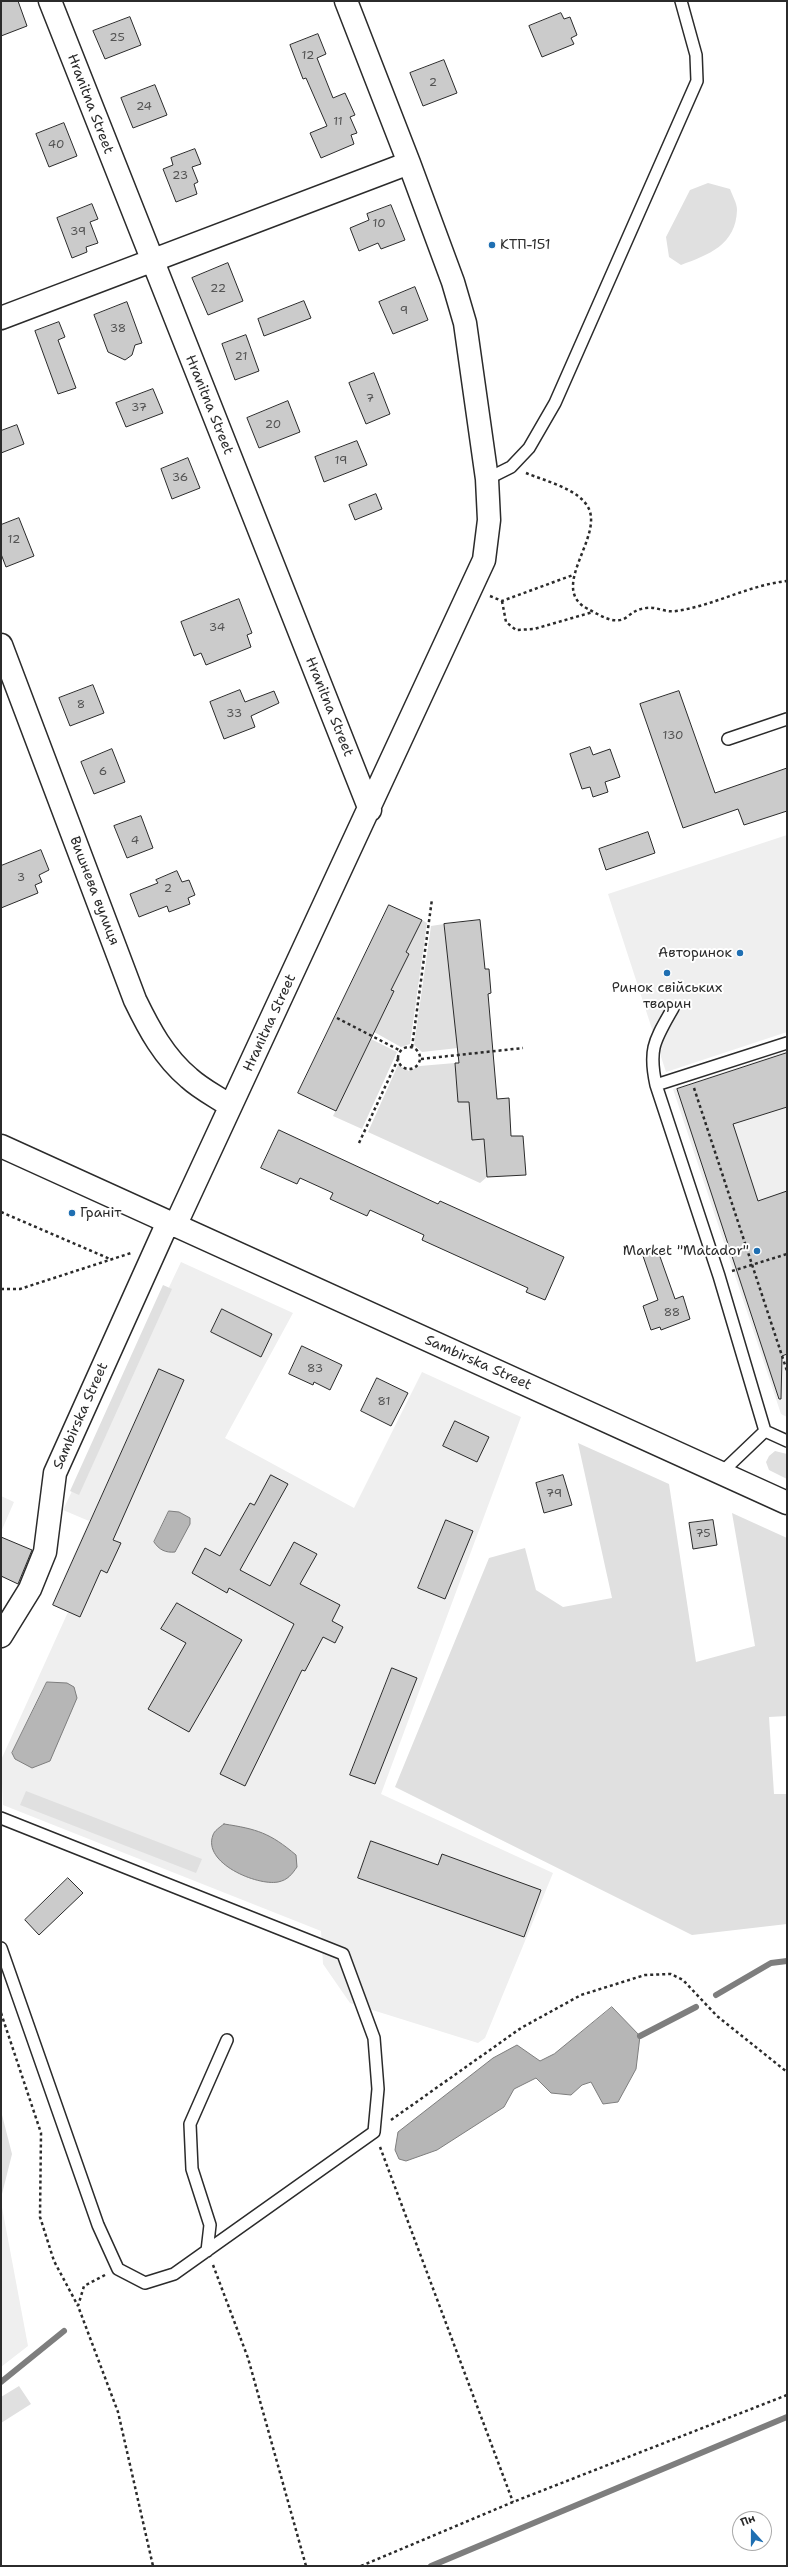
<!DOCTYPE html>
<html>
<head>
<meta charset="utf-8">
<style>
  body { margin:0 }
  #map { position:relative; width:788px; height:2567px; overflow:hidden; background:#fff; font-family:"Shantell Sans",sans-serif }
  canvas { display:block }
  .frame { position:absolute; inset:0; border:2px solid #2b2b2b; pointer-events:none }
  .north { position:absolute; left:732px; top:2511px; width:40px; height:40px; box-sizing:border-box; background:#fff; border:1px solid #aaa; border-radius:50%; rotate:339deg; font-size:11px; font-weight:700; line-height:16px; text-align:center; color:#2b2b2b }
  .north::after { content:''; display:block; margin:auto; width:14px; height:18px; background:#1f6fb2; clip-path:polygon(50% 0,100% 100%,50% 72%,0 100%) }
</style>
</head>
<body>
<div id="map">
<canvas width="788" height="2567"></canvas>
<div class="frame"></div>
<div class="north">Пн</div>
</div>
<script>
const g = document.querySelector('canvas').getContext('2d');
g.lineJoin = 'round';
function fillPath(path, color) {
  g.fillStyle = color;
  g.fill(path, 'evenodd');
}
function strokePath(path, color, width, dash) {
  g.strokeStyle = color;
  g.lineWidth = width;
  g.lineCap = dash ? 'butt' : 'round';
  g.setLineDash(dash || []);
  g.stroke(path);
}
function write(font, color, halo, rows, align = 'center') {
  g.font = font + ' "Shantell Sans",sans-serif';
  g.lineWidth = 4;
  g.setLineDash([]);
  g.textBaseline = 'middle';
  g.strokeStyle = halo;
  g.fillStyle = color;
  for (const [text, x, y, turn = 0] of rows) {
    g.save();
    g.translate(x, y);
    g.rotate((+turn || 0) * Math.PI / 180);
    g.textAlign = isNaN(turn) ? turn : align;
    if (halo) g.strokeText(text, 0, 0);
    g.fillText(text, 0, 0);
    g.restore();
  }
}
const built = new Path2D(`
  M787,835v197l-121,40 -58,-178z
  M787,1051v366l-6,-3 -108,-325z
  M181,1262l112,51 -68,125 129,70 68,-136 99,45 -140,377 172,79 -68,165 -7,5 -128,-40 -27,-39 -2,-33 -318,-126 -2,-45 67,-148 -16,-8 37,-83 -26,-11z
  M1,1496l13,6 -13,30z
  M1,2202l27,144 -27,21z`);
const green = new Path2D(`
  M708,183l22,6c2,6 7,14 7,21 -1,35 -29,45 -56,55l-12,-8 -3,-20 24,-47z
  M422,920l5,3 -17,121 -9,3 -27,-15 20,-41 -3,-1 18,-36 -3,-2z
  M444,924l14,124 -36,4 -8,-7 17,-119z
  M371,1039l26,13 -35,77 -29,-13z
  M455,1063l3,39h11l3,38 12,-1 3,38 -7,6 -112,-51 30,-67 11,6 11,-5z
  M163,1285l9,4 -93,206 -9,-4z
  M578,1443l91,41 27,178 59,-16 -23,-133 55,25v178l-18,1 5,77h13v130l-95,11 -297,-148 94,-229 36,-10 11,42 27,17 49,-9z
  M775,1451l12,3v25l-18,-9 -3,-8 3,-6z
  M26,1791l176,68 -6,14 -176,-68z
  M1,2111l11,43 -11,44z
  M19,2386l12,18 -30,19v-26z`);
const water = new Path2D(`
  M169,1511l10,1 11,6v6l-15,28c-9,1 -16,-2 -21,-10z
  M47,1682l20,1 7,4 3,11 -27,63 -18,7 -17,-9 -3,-6z
  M224,1824c33,5 46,9 72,31l1,12c-5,7 -9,13 -19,15 -21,4 -76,-19 -65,-47 1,-4 7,-8 11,-11z
  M612,2007l28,29 -4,33 -18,33 -15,2 -12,-22 -9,3 -11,10 -20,-2 -15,-15 -22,11 -10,18 -67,43 -31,11 -7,-2 -4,-9 3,-18 95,-74 24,-13 23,16 14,-7z`);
const stream = new Path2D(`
  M716,1995l55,-32 16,-2
  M640,2036l56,-29
  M1,2382l63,-51
  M431,2566l356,-149`);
const building = new Path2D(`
  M1,1h17l9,25 -26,10z
  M561,13l3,6 6,-2 7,18 -6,3 3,6 -32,13 -13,-31z
  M130,17l11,28 -36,14 -12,-28z
  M318,34l8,20 -9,4 16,40 12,-5 10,22 -5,2 7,16 -6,2 3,9 -33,14 -11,-25 17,-7 -21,-48 -3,1 -13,-34z
  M444,60l13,33 -34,13 -13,-33z
  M155,85l12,30 -34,13 -12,-30z
  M64,123l13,33 -28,11 -13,-33z
  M195,149l6,15 -9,3 6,15 -4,2 3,10 -21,8 -13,-33 10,-4 -2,-7z
  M92,204l6,15 -8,3 8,21 -12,4 1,5 -15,6 -15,-40z
  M391,205l14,35 -24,9 -3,-6 -19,8 -9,-23 19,-8 -2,-6z
  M228,263l15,38 -35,14 -16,-37z
  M415,287l13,33 -35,14 -14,-32z
  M304,301l7,17 -47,18 -6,-17z
  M127,302l15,41 -7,2 -3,10 -7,5 -17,-8 -14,-37z
  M59,322l6,15 -7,3 18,48 -18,6 -23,-63z
  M246,335l13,36 -24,9 -13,-36z
  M374,373l16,41 -24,10 -17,-41z
  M153,389l10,24 -37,14 -10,-24z
  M288,401l12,31 -41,16 -12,-30z
  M17,425l7,19 -23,9v-22z
  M357,441l10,24 -43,17 -9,-25z
  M188,458l12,30 -28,11 -11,-30z
  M376,494l6,15 -27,11 -6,-15z
  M19,518l15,38 -28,11 -5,-13v-29z
  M239,599l13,34 -5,2 4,12 -45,18 -5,-12 -7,3 -13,-34z
  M93,685l11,28 -34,13 -11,-28z
  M240,690l5,12 29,-11 5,12 -28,13 4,11 -31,12 -14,-37z
  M679,691l36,102 72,-25v43l-43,14 -6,-16 -55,19 -43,-124z
  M590,747l3,8 17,-6 10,28 -15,5 3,10 -15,5 -3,-10 -8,2 -12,-35z
  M112,749l13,33 -31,12 -13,-32z
  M141,816l12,32 -26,10 -13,-32z
  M648,832l7,21 -49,17 -7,-21z
  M41,850l8,20 -10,5 3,7 -7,3 3,8 -37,15v-42z
  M177,871l5,11 7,-2 6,15 -7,3 2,6 -21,8 -2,-6 -28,11 -9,-23 28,-11 -2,-3z
  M389,905l33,15 -16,32 3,2 -18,36 3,1 -58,120 -38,-18z
  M480,920l5,49h4l2,24 -3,1 9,105 12,-1 2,38h12l3,39 -39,2 -3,-38 -12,1 -3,-38h-11l-3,-39h4l-15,-139z
  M787,1053v54l-54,17 25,77 29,-10v163l-5,2 -1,43h-2l-102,-310z
  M279,1130l159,74 2,-3 124,56 -19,43 -19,-8 2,-4 -106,-48 2,-5 -54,-25 -3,6 -37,-17 3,-6 -33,-15 -3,6 -36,-16z
  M658,1251l17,48 8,-3 7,23 -29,11 -1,-3 -9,3 -8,-24 15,-6 -15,-44z
  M222,1309l50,25 -11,23 -50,-25z
  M302,1346l40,19 -12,25 -16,-8 -1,3 -24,-11z
  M159,1369l25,11 -71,160 8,3 -14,30 -6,-3 -21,47 -27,-12z
  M377,1378l31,15 -17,33 -30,-15z
  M455,1421l34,16 -12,25 -34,-16z
  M271,1475l17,9 -48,86 30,16 24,-44 23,12 -17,30 40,21 -8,16 11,6 -8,16 -12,-6 -18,34 -3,-1 -57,116 -25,-12 74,-150 -65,-36 -2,5 -35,-20 13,-25 15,8 30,-53 4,2z
  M563,1475l9,30 -28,8 -8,-30z
  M446,1520l27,11 -28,68 -27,-11z
  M713,1520l4,25 -24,4 -4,-26z
  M1,1537l31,13 -14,34 -17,-8z
  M177,1603l65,37 -53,92 -41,-23 38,-66 -25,-14z
  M392,1668l25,10 -42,106 -25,-9z
  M371,1841l67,24 4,-11 99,36 -17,47 -166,-59z
  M68,1878l15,15 -44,42 -14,-15z`);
const path = new Path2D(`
  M526,473c19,8 54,16 63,36 13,30 -41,80 -1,100 12,6 27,17 39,8 6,-5 11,-8 19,-9 10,-2 19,5 30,3 37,-5 73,-26 111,-30
  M490,596l12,5 71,-26
  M502,601l4,21 10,8 18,-1 59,-17
  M337,1018l64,33
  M398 1058a11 11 0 1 1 22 0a11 11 0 1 1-22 0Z
  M412,1047l20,-148
  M421,1059l102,-11
  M694,1088l93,283
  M359,1143l39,-84
  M1,1212l109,47
  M732,1271l55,-17
  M1,1289h19l111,-36
  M1,2013l40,120 -1,84 14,44 24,45
  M391,2120l130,-92 60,-33 64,-20 26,-1 12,6 34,36 70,56
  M380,2147l133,355
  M213,2265l35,93 58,208
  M105,2275l-21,11 -6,20 40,106 35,154
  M361,2566l152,-64 274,-107`);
const lane = new Path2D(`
  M487,479l24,-12 18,-19 26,-45 142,-322 -1,-26 -15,-54
  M728,739l59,-20
  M787,1043l-131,42 63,191 46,155 22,10
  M656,1085c-8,-37 -1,-45 17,-77
  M721,1473l44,-42
  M1,1818l342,136 31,84 4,51 -4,43 -200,142 -29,9 -27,-14 -20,-44 -97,-277
  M207,2251l3,-26 -18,-56 -2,-45 37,-84`);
const street = new Path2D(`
  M50,1l320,809
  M1,318l408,-155
  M1,645l134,355c14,29 29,57 54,78 12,11 28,19 41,28
  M175,1226l309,-666 5,-40 -2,-41 -22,-156 -12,-41 -44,-119 -63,-162
  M1,1636l29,-47 15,-37 10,-79 113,-251`);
const secondary = new Path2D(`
  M1,1146l786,357`);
const markers = [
  [492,245,4,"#1f6fb2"],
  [740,953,4,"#1f6fb2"],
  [667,973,4,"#1f6fb2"],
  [72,1213,4,"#1f6fb2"],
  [757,1251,4,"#1f6fb2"]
];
const numberNames = [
  ["25",117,38],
  ["12",308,56],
  ["2",433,83],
  ["24",144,107],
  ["11",338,122],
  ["40",56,145],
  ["23",180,176],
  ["10",379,224],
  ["39",78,232],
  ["22",218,289],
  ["9",404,311],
  ["38",118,329],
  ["21",241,357],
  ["7",370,399],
  ["37",139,408],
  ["20",273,425],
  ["19",341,461],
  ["36",180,478],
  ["12",14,540],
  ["34",217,628],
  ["8",81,705],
  ["33",234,714],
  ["130",673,736],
  ["6",103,772],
  ["4",135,841],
  ["3",21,878],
  ["2",168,889],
  ["88",672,1313],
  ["83",315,1369],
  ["81",384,1402],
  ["79",554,1494],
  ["75",703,1534]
];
const streetNames = [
  ["Hranitna Street",90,104,69],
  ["Hranitna Street",209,405,68],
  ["Hranitna Street",329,707,68],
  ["Вишнева вулиця",94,891,69],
  ["Hranitna Street",270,1023,-65],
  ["Sambirska Street",478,1363,24],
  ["Sambirska Street",81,1416,-66]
];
const poiNames = [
  ["КТП-151",500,245],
  ["Авторинок",732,953,"right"],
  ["Ринок свійських",667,988,"center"],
  ["тварин",667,1004,"center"],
  ["Граніт",80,1213],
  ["Market \"Matador\"",749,1251,"right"]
];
fillPath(built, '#efefef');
fillPath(green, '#e0e0e0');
fillPath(water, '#b6b6b6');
strokePath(water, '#7e7e7e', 1);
strokePath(stream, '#7e7e7e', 6);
fillPath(building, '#cbcbcb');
strokePath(building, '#2b2b2b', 1);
strokePath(lane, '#2b2b2b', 14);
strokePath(street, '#2b2b2b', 25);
strokePath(secondary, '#2b2b2b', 25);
strokePath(path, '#2b2b2b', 2.5, [3, 3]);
strokePath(lane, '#fff', 11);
strokePath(street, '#fff', 22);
strokePath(secondary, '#fff', 22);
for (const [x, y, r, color] of markers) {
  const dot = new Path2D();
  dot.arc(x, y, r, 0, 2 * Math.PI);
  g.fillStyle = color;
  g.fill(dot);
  strokePath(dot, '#fff', 1.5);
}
write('12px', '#535353', null, numberNames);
write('14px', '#2b2b2b', '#fff', streetNames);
write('14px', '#2b2b2b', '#fff', poiNames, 'left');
</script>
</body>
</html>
